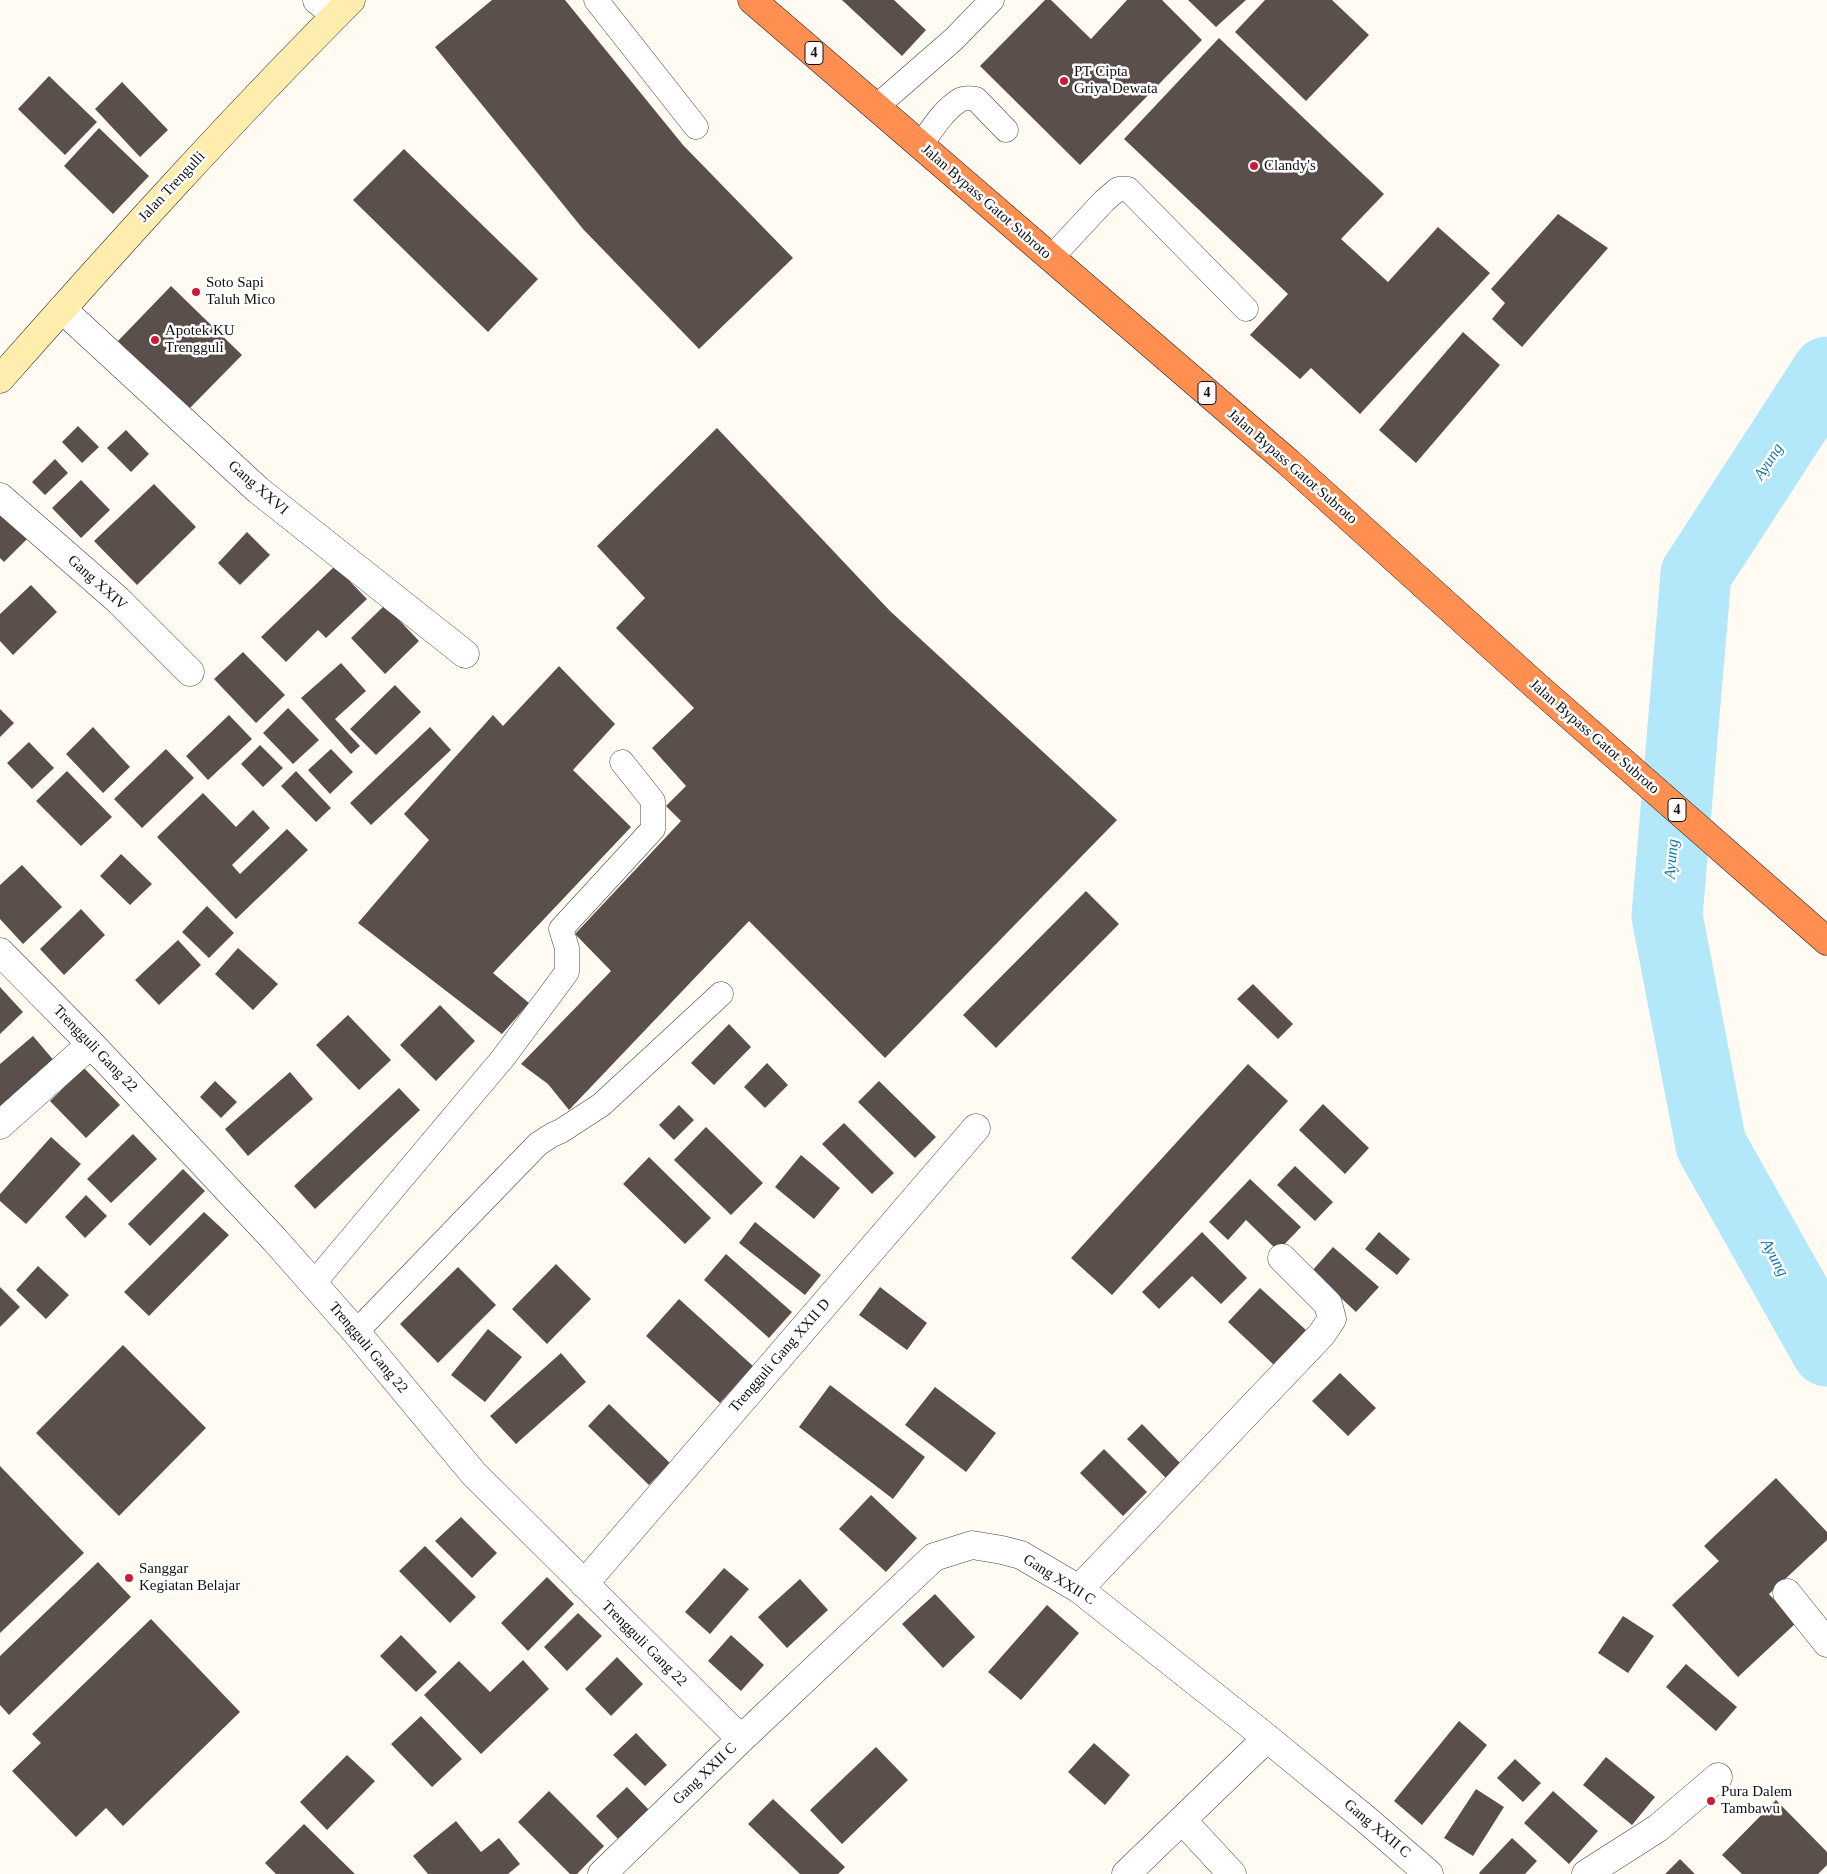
<!DOCTYPE html>
<html>
<head>
<meta charset="utf-8">
<style>
  body { margin:0 }
  canvas { display:block; background:#fffbf3 }
</style>
</head>
<body>
<canvas width="1827" height="1874"></canvas>
<script>
const g = document.querySelector('canvas').getContext('2d');
g.lineJoin = 'round';
function strokePath(path, color, width, dash) {
  g.strokeStyle = color;
  g.lineWidth = width;
  g.lineCap = dash ? 'butt' : 'round';
  g.setLineDash(dash || []);
  g.stroke(path);
}
function fillPath(path, color) {
  g.fillStyle = color;
  g.fill(path, 'evenodd');
}
function write(font, color, halo, rows, align = 'center') {
  g.font = font + ' "Times New Roman",serif';
  g.lineWidth = 5;
  g.setLineDash([]);
  g.textBaseline = 'middle';
  g.strokeStyle = halo;
  g.fillStyle = color;
  for (const [text, x, y, turn = 0] of rows) {
    g.save();
    g.translate(x, y);
    g.rotate((+turn || 0) * Math.PI / 180);
    g.textAlign = isNaN(turn) ? turn : align;
    if (halo) g.strokeText(text, 0, 0);
    g.fillText(text, 0, 0);
    g.restore();
  }
}
const river = new Path2D(`
  M1827,372l-131,202 -29,342 44,229 116,206`);
const building = new Path2D(`
  M492,0h73l118,145 110,113 -94,91 -116,-120 -148,-182z
  M842,0h52l32,30 -24,26z
  M1045,0h6l40,39 36,-39h35l40,40 -122,125 -100,-99z
  M1188,0h58l-30,27z
  M1265,0h67l37,35 -63,66 -71,-69z
  M1219,38l165,156 -43,45 47,43 50,-55 52,46 -130,141 -49,-46 -11,11 -50,-44 38,-41 -164,-155z
  M49,76l48,46 -32,33 -47,-46z
  M122,82l46,48 -28,27 -45,-48z
  M99,128l50,48 -36,38 -49,-48z
  M404,149l134,130 -50,53 -135,-132z
  M1558,214l50,34 -86,99 -30,-28 13,-16 -14,-14z
  M171,286l71,69 -53,54 -71,-68z
  M1463,332l37,33 -84,98 -37,-33z
  M78,426l21,21 -17,16 -20,-21z
  M717,428l173,183 227,209 -232,238 -136,-137 -180,189 -21,-26 -27,-20 90,-93 -36,-37 106,-113 -15,-15 20,-20 -34,-38 42,-40 -78,-80 29,-30 -48,-52z
  M126,430l23,24 -18,18 -24,-24z
  M55,459l13,14 -23,22 -13,-13z
  M81,480l29,30 -29,28 -29,-30z
  M154,484l42,43 -59,58 -43,-44z
  M0,503l32,31 -28,28 -4,-4z
  M247,532l23,23 -30,30 -22,-22z
  M335,566l32,33 -41,39 -8,-8 -32,32 -25,-25z
  M31,585l26,27 -44,43 -13,-14v-27z
  M385,605l34,36 -34,33 -34,-36z
  M243,652l42,43 -29,28 -42,-44z
  M341,663l25,28 -31,28 25,27 -9,8 -50,-56z
  M559,666l56,58 -42,46 58,57 -138,146 36,30 -27,31 -144,-111 71,-83 -25,-26 89,-99 10,11z
  M395,685l26,27 -45,43 -26,-26z
  M288,708l31,32 -26,24 -30,-31z
  M0,709l14,14 -14,14z
  M229,715l23,24 -44,41 -22,-24z
  M93,727l37,40 -27,26 -37,-39z
  M430,727l21,23 -80,75 -21,-22z
  M29,742l25,26 -22,21 -25,-26z
  M260,745l23,23 -20,19 -22,-23z
  M166,749l28,29 -52,50 -28,-29z
  M331,749l22,23 -23,22 -22,-24z
  M67,771l45,46 -31,29 -45,-45z
  M296,771l35,37 -15,14 -35,-36z
  M203,793l33,34 17,-17 17,18 -38,37 8,9 47,-45 21,21 -72,69 -79,-82z
  M121,854l31,30 -22,21 -30,-29z
  M22,865l40,42 -39,37 -23,-25v-34z
  M1086,891l33,33 -123,124 -33,-33z
  M207,906l27,27 -25,25 -27,-26z
  M81,909l24,26 -41,40 -24,-26z
  M178,940l23,25 -42,40 -24,-25z
  M238,948l40,36 -25,26 -38,-36z
  M1253,984l40,40 -15,15 -41,-40z
  M0,987l23,25 -23,22z
  M440,1005l35,36 -39,40 -36,-36z
  M348,1015l43,45 -32,30 -43,-45z
  M729,1024l22,23 -37,38 -23,-22z
  M33,1036l23,27 -56,48v-47z
  M767,1063l21,22 -23,23 -21,-21z
  M1248,1064l40,37 -176,194 -41,-37z
  M84,1068l36,37 -34,33 -36,-37z
  M290,1072l23,27 -65,57 -23,-27z
  M215,1081l22,21 -16,16 -21,-21z
  M879,1081l57,56 -21,21 -57,-56z
  M399,1088l21,22 -105,99 -21,-23z
  M1323,1104l46,44 -24,26 -46,-44z
  M679,1105l15,15 -20,20 -15,-15z
  M844,1123l50,50 -22,21 -50,-50z
  M706,1127l57,56 -32,32 -57,-55z
  M133,1134l24,25 -46,44 -24,-24z
  M51,1137l30,27 -55,60 -26,-23v-7z
  M801,1155l39,33 -26,31 -39,-32z
  M649,1157l62,61 -26,26 -62,-60z
  M1295,1166l38,36 -18,19 -38,-36z
  M183,1169l22,22 -55,55 -22,-22z
  M1250,1179l51,48 -23,24 -32,-31 -18,20 -19,-18z
  M86,1195l21,21 -22,22 -20,-21z
  M204,1212l25,23 -80,81 -25,-24z
  M755,1222l66,53 -16,20 -66,-52z
  M1202,1232l45,46 -26,26 -29,-28 -33,33 -17,-17z
  M1379,1232l31,27 -13,16 -32,-26z
  M1333,1247l46,40 -23,25 -44,-41z
  M726,1254l66,58 -23,26 -65,-58z
  M556,1264l35,35 -44,45 -35,-35z
  M38,1266l31,29 -23,24 -30,-29z
  M458,1267l38,38 -58,58 -38,-39z
  M0,1287l20,20 -20,20z
  M880,1287l47,36 -20,27 -48,-35z
  M1260,1288l46,42 -32,35 -46,-43z
  M679,1299l74,67 -33,37 -74,-67z
  M488,1329l34,28 -37,45 -34,-27z
  M123,1345l83,83 -87,88 -83,-83z
  M561,1353l25,29 -70,62 -26,-28z
  M1340,1373l36,35 -28,28 -36,-35z
  M830,1385l95,72 -32,42 -94,-72z
  M935,1387l61,46 -30,39 -61,-47z
  M609,1404l61,59 -21,22 -61,-59z
  M1142,1424l38,39 -14,15 -39,-39z
  M1104,1449l43,43 -24,24 -43,-43z
  M0,1466l84,87 -84,80z
  M1776,1478l51,54v8l-58,54 27,29 -58,54 -66,-72 47,-44 -15,-15z
  M871,1495l46,43 -31,34 -47,-43z
  M461,1517l36,36 -25,25 -37,-37z
  M425,1546l51,51 -26,26 -51,-52z
  M98,1562l33,35 -122,118 -9,-10v-49z
  M724,1568l25,21 -39,45 -25,-22z
  M547,1577l27,27 -46,47 -27,-28z
  M800,1579l28,31 -41,38 -29,-31z
  M935,1594l40,43 -32,31 -41,-44z
  M1047,1605l32,28 -58,67 -33,-28z
  M578,1613l24,23 -35,35 -23,-24z
  M1623,1616l31,20 -26,37 -30,-20z
  M151,1619l89,93 -117,114 -17,-18 -30,29 -64,-66 29,-28 -9,-9z
  M401,1635l36,37 -21,20 -36,-36z
  M731,1635l33,30 -23,26 -33,-30z
  M617,1657l26,27 -32,32 -26,-27z
  M523,1660l26,29 -68,65 -57,-59 35,-34 31,31z
  M1686,1664l51,43 -21,24 -50,-44z
  M421,1716l41,43 -30,28 -41,-43z
  M1459,1721l28,24 -65,80 -28,-24z
  M636,1733l31,32 -22,21 -32,-31z
  M1094,1743l36,32 -25,30 -37,-33z
  M876,1747l32,33 -66,64 -32,-34z
  M347,1755l28,26 -48,49 -27,-28z
  M1606,1757l49,40 -23,28 -49,-40z
  M1515,1759l26,24 -18,19 -26,-24z
  M627,1787l22,23 -30,30 -23,-24z
  M1476,1789l28,18 -31,49 -29,-18z
  M549,1791l55,55 -27,28h-7l-52,-52z
  M1553,1791l45,40 -29,33 -45,-41z
  M773,1799l72,68 -7,7h-38l-52,-50z
  M1776,1800l51,52v13l-9,9h-76l-20,-19z
  M456,1821l25,31 18,-14 21,26 -12,10h-80l-15,-18z
  M304,1824l51,50h-79l-11,-11z
  M1512,1838l25,23 -12,13h-45l-1,-1z
  M1680,1859l15,15h-30z`);
const lane = new Path2D(`
  M596,0l100,127
  M876,107l78,-68 38,-39
  M920,146c11,-15 23,-36 40,-46 5,-3 11,-2 16,-1l30,31
  M1051,258l53,-57 14,-12h10l118,120
  M313,1284l190,-226 64,-86v-24l-6,-19 92,-100v-28l-31,-39
  M356,1332l182,-188 14,-9 9,-4 40,-26 120,-111`);
const street = new Path2D(`
  M317,0l19,15
  M62,309l196,181 207,164
  M0,497l118,103 72,72
  M0,952l91,92 184,196 81,92 118,142 267,265
  M0,1125l91,-81
  M584,1584l392,-456
  M1079,1589l242,-254 11,-16 -4,-15 -46,-46
  M1787,1593l40,50
  M1182,1820l50,54
  M602,1874l139,-135 193,-182 38,-12 30,5 19,5 58,34 188,149 101,83 61,53
  M1126,1874l141,-136
  M1586,1874l72,-46 60,-51`);
const secondary = new Path2D(`
  M0,379c114,-129 229,-257 351,-379`);
const highway = new Path2D(`
  M752,0l536,462 246,222 293,257`);
const markers = [
  [1064,81,5,"#cd1b37"],
  [1254,166,5,"#cd1b37"],
  [196,292,5,"#cd1b37"],
  [155,340,5,"#cd1b37"],
  [129,1578,5,"#cd1b37"],
  [1711,1801,5,"#cd1b37"]
];
const shields = [
  [814,53,18],
  [1207,393,18],
  [1677,810,18]
];
const shieldNames = [
  ["4",814,53],
  ["4",1207,393],
  ["4",1677,810]
];
const poiNames = [
  ["PT Cipta",1074,72],
  ["Griya Dewata",1074,89],
  ["Clandy's",1264,166],
  ["Soto Sapi",206,283],
  ["Taluh Mico",206,300],
  ["Apotek KU",165,331],
  ["Trengguli",165,348],
  ["Sanggar",139,1569],
  ["Kegiatan Belajar",139,1586],
  ["Pura Dalem",1721,1792],
  ["Tambawu",1721,1809]
];
const streetNames = [
  ["Jalan Trengulli",172,187,-47],
  ["Jalan Bypass Gatot Subroto",986,202,41],
  ["Jalan Bypass Gatot Subroto",1292,467,41],
  ["Gang XXVI",258,488,41],
  ["Gang XXIV",97,583,42],
  ["Jalan Bypass Gatot Subroto",1594,737,41],
  ["Trengguli Gang 22",95,1049,46],
  ["Trengguli Gang 22",368,1348,50],
  ["Trengguli Gang XXII D",780,1356,-49],
  ["Gang XXII C",1059,1580,32],
  ["Trengguli Gang 22",644,1644,45],
  ["Gang XXII C",705,1774,-44],
  ["Gang XXII C",1377,1829,40]
];
const waterNames = [
  ["Ayung",1769,462,-57],
  ["Ayung",1672,859,-85],
  ["Ayung",1774,1258,61]
];
strokePath(river, '#b3e8fb', 71);
fillPath(building, '#5a4f4b');
strokePath(lane, '#434343', 25);
strokePath(street, '#434343', 29);
strokePath(secondary, '#323232', 29);
strokePath(highway, '#212121', 29);
strokePath(lane, '#fff', 24);
strokePath(street, '#fff', 28);
strokePath(secondary, '#ffedae', 28);
strokePath(highway, '#ff8e51', 28);
for (const [x, y, r, color] of markers) {
  const dot = new Path2D();
  dot.arc(x, y, r, 0, 2 * Math.PI);
  g.fillStyle = color;
  g.fill(dot);
  strokePath(dot, '#fff', 2);
}
for (const [x, y, w] of shields) {
  const box = new Path2D();
  box.roundRect(x - w / 2, y - 11.5, w, 23, 4);
  g.fillStyle = '#fff';
  g.fill(box);
  strokePath(box, '#101010', 1);
}
write('bold 14px', '#101010', null, shieldNames);
write('15px', '#101010', '#fff', poiNames, 'left');
write('15px', '#101010', '#fff', streetNames);
write('italic 16px', '#0d79ae', '#fff', waterNames);
</script>
</body>
</html>
